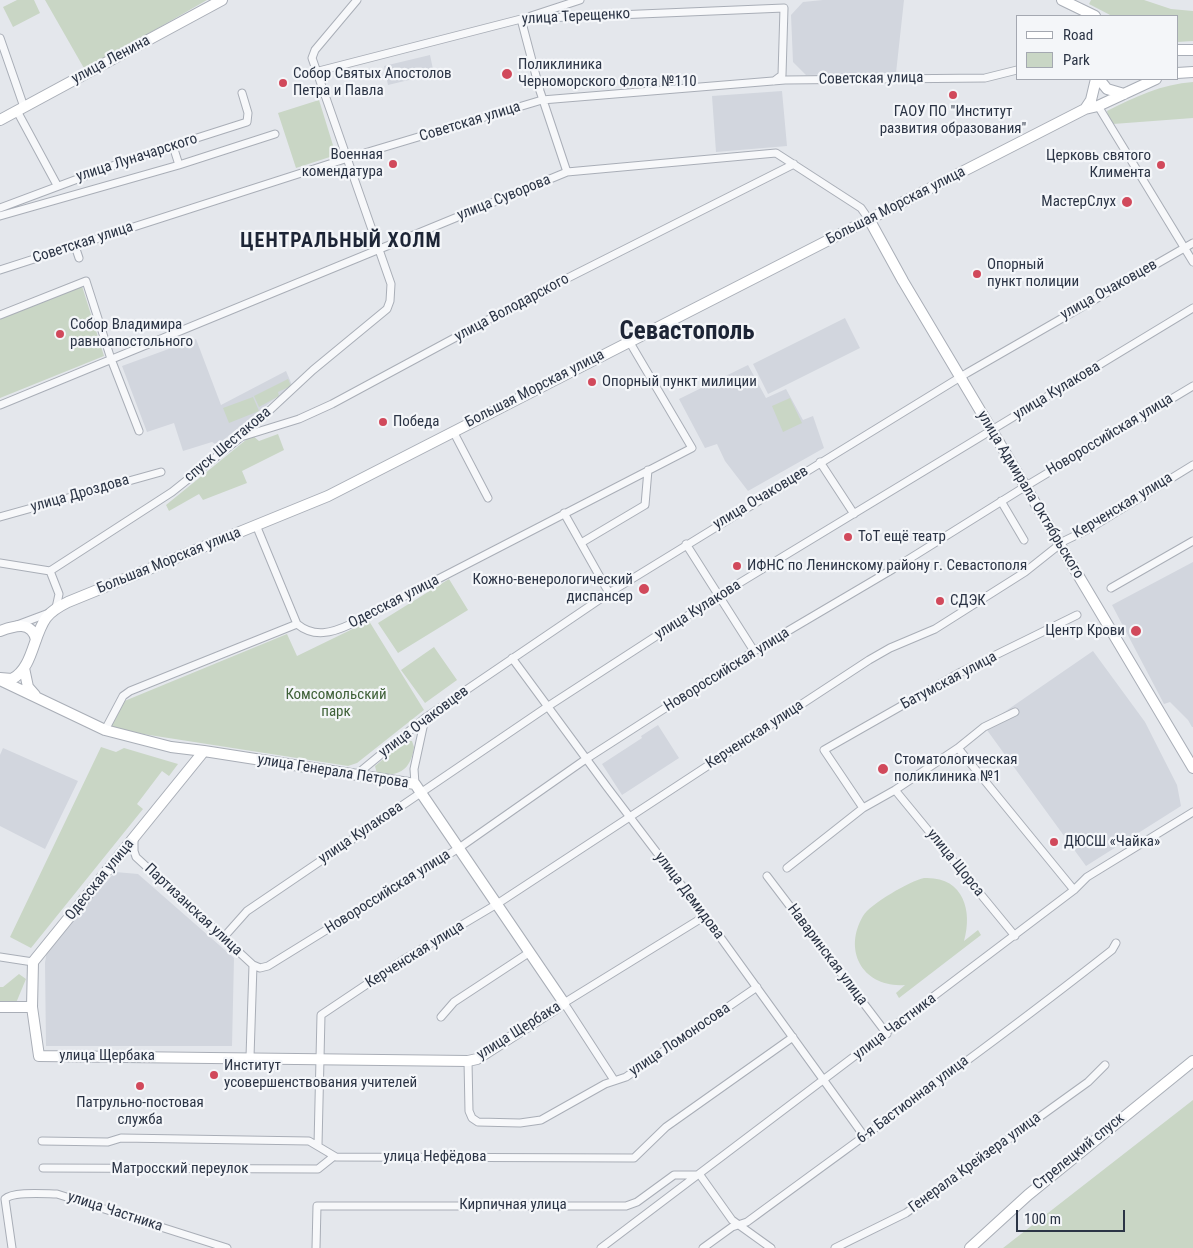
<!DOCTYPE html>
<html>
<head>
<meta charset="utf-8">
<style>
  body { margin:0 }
  #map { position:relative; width:1193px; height:1248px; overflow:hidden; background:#e4e7ec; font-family:"Roboto Condensed",sans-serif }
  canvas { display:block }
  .legend { position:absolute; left:1016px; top:15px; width:162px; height:65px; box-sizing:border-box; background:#f4f6f9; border:1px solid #a4a8b1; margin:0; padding:6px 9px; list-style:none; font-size:15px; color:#2b3445 }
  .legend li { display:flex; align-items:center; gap:10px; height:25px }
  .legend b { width:25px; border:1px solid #a4a8b1 }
  .scale { position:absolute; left:1016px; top:1210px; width:109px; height:22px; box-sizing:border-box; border:2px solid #2b3445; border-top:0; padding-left:6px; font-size:15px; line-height:18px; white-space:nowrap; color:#2b3445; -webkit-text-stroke:4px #f4f6f9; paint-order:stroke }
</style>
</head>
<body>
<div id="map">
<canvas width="1193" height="1248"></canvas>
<ul class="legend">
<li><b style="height:6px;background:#fff"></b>Road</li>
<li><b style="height:14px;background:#c9d6c5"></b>Park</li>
</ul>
<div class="scale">100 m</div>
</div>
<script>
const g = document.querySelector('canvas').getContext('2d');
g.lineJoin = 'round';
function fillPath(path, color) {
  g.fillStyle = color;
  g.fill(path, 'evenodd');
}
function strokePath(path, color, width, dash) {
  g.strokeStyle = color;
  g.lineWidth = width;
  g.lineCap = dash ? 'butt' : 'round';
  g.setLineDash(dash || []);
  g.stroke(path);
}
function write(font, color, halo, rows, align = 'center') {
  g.font = font + ' "Roboto Condensed",sans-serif';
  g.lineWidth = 4.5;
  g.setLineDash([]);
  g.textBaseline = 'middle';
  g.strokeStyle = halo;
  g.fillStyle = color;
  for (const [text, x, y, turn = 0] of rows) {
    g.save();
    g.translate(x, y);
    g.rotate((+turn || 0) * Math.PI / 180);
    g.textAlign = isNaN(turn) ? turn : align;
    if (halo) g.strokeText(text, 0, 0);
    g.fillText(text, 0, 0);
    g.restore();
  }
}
const built = new Path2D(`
  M823,0h81l-8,73 -90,2 -13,-13 -2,-47 12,-13z
  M430,55l4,19 -46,11 -4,-19z
  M782,91l5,55 -71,6 -4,-56z
  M845,318l15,30 -92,46 -15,-30z
  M196,339l25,66 65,-34 6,14 -75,60 -5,-3 -29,9 -9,-28 -27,9 -25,-66z
  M748,365l18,33 20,-9 17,31 10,-4 11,32 -76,43 -23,-30 -8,-17 -12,4 -26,-49z
  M1193,562v165h-1l-4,-7 -18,-18 -6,2 -52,-99z
  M1093,651l52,71 32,63 4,21 -95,60 -102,-140z
  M658,725l21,33 -57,37 -20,-31 40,-26 -1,-2z
  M3,748l75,33 -33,68 -45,-23v-71z
  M115,872l23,2 96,84 -2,88h-186l-1,-83 2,-14z`);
const green = new Path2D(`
  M17,0h17l6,13 -27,14 -10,-20z
  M45,0h162l-122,70z
  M1091,0h53l27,9 22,2v30l-16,1v-26h-65l-23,-12z
  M1193,82v36l-80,6 -4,-4 -2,-9c28,-14 55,-27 86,-29z
  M319,100l17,55 -40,13 -18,-55z
  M82,286l22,70 -104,42v-81z
  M288,379l3,7 -13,6 1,4 -20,11 -5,-11z
  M253,397l6,14 -30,12 -6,-15z
  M790,398l12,25 -19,9 -11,-26z
  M278,434l6,16 -42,21 5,12 -44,17 -4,-6 -30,17 -3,-6 86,-70 7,6z
  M449,579l19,31 -70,43 -20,-30z
  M369,621l55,89 -67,53 -9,3 -218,-34 -20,-6 12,-24 165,-68 10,22z
  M434,647l23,33 -32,23 -24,-33z
  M405,741h7l2,6c-3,22 -14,30 -37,27l-2,-8z
  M101,747l15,5 8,-4 54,16 -9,12 -7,-5 -25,33 6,5 -112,139 -21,-11z
  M924,878c39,-2 49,32 40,63l14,-11 3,5 -82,63 -3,-5 9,-8c-41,3 -63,-33 -42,-69 7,-12 47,-35 61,-38z
  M19,974l7,5 -10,24 -16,1v-17h3z
  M1193,1100v148h-190z`);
const minor = new Path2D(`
  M531,16l49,-16
  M521,19l19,72 27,81
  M0,38l24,69
  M315,72l206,-53 263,-11 -2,67 -8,6
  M1098,106l95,156
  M17,111l40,74
  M173,146l6,19
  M0,208l131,-49 116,-37 1,-9 -6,-20
  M0,216l179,-51 96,-31
  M75,246l4,12
  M0,270l348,-112 194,-58 243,-20 200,-2 32,-8
  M0,315l86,-34 25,78 28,72
  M0,405l567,-233 209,-19 85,55 9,13
  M453,431l35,67
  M244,436l55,-17 33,-15 204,-110 258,-130
  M820,462l34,52
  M1001,501l23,39
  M564,513l45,80
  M0,517l161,-45
  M256,525l41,99c17,14 35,9 54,0l341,-176 -63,-107
  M581,543l64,-38 3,-35
  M686,544l68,107
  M0,563l50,8
  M50,571l122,-79 69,-55 72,-67 74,-61 3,-8 1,-17 -79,-226 3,-8 42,-50
  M50,571l9,23 -3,14
  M1111,588l82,-47
  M17,625l32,-12
  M512,658l95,129 98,129 159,220
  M105,730l18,-34 7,-5 167,-67
  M958,748l116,142
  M356,775l69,-57 184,-125 358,-220 226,-130
  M415,784l-1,-15 11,-51
  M895,790l120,146
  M863,808l-39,-58 137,-78 116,-57
  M134,838v13l2,6 117,108 7,3 8,-2 191,-118 127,-89 168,-108 139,-82 133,-83 167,-100
  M787,868l76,-60 32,-18 63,-42 26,-21 31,-15
  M767,876l120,158
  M223,938l24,-27 300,-204 171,-111 475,-288
  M0,957l33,5
  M441,1017l13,-15 76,-50
  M250,1057l3,-92
  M468,1061l1,50 3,7 6,4 42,1 21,-3 64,-36 21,-7 131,-90
  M614,1080l-50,-77 141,-87
  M42,1141l66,1 13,-4 188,3 27,16 298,1 32,-31 127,-90
  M318,1145l3,-130 85,-57 91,-54 372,-244 21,-12 45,-19 90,-57 39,-31 25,-12 104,-64
  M43,1168l275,1 15,-12
  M12,1248l-7,-49c8,-8 41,-5 52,-5l170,54
  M316,1248l1,-42h309l11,-4 37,-27h26l32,45 39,28
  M601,1248l473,-358 13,-13 106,-65
  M703,1248l29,-21 15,-5c122,-90 246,-178 365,-272l4,-7
  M835,1248l71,-35 182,-131 17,-17`);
const secondary = new Path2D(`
  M1062,0l33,16
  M1177,50h16
  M1177,73l16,-1
  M1099,79l8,10 17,5
  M1085,109l6,-9 5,-21
  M0,120l222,-120
  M870,221l33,60 290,487
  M0,631c14,-5 32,-11 36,9
  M24,668l4,19 7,8
  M0,678l12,1c21,-11 21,-43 34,-61 6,-8 14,-12 22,-16l260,-106 757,-387 13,-3 58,-27
  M0,680l105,50 66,17 33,4 211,33 149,219 -87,56 -9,2 -429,-5 -7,-49 1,-45 171,-211
  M0,1007h32
  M970,1248l58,-53 165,-134`);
const markers = [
  [507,74,6,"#d1495b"],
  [283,83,5,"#d1495b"],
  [953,95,5,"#d1495b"],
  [393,164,5,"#d1495b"],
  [1161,165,5,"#d1495b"],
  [1127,202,6,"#d1495b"],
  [977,274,5,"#d1495b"],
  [60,334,5,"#d1495b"],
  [592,382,5,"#d1495b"],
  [383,422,5,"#d1495b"],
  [848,537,5,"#d1495b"],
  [737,566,5,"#d1495b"],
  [644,589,6,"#d1495b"],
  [940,601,5,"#d1495b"],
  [1136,631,6,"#d1495b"],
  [883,769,6,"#d1495b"],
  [1054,842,5,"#d1495b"],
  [214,1075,5,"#d1495b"],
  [140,1086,5,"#d1495b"]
];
const streetNames = [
  ["улица Терещенко",576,17,-3],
  ["улица Ленина",111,60,-28],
  ["Советская улица",871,79,-1],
  ["Советская улица",470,122,-17],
  ["улица Луначарского",137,158,-18],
  ["улица Суворова",504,198,-22],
  ["Большая Морская улица",896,206,-27],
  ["Советская улица",83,243,-18],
  ["улица Очаковцев",1109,290,-29],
  ["улица Володарского",512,308,-28],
  ["Большая Морская улица",535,389,-27],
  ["улица Кулакова",1057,391,-31],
  ["Новороссийская улица",1110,435,-31],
  ["спуск Шестакова",228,445,-40],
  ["улица Дроздова",80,494,-16],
  ["улица Адмирала Октябрьского",1030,495,59],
  ["улица Очаковцев",761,498,-31],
  ["Керченская улица",1123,506,-31],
  ["Большая Морская улица",169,561,-22],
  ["Одесская улица",394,602,-27],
  ["улица Кулакова",698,610,-32],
  ["Новороссийская улица",727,670,-32],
  ["Батумская улица",949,681,-28],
  ["улица Очаковцев",424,722,-37],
  ["Керченская улица",755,735,-33],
  ["улица Генерала Петрова",333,772,9],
  ["улица Кулакова",361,833,-34],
  ["улица Щорса",955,863,51],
  ["Одесская улица",100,880,-51],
  ["Новороссийская улица",388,892,-32],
  ["улица Демидова",689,896,53],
  ["Партизанская улица",193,910,43],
  ["Керченская улица",415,955,-32],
  ["Наваринская улица",827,955,53],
  ["улица Частника",895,1027,-37],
  ["улица Щербака",519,1031,-32],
  ["улица Ломоносова",680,1040,-34],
  ["улица Щербака",107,1056],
  ["6-я Бастионная улица",913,1100,-37],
  ["Стрелецкий спуск",1079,1152,-39],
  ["улица Нефёдова",435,1157],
  ["Генерала Крейзера улица",975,1163,-36],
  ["Матросский переулок",180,1169],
  ["Кирпичная улица",513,1205],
  ["улица Частника",115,1212,18]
];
const poiNames = [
  ["Поликлиника",518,65],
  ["Черноморского Флота №110",518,82],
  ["Собор Святых Апостолов",293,74],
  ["Петра и Павла",293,91],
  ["ГАОУ ПО \"Институт",953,112,"center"],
  ["развития образования\"",953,129,"center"],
  ["Военная",383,155,"right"],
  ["комендатура",383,172,"right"],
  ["Церковь святого",1151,156,"right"],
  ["Климента",1151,173,"right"],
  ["МастерСлух",1116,202,"right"],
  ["Опорный",987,265],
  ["пункт полиции",987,282],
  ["Собор Владимира",70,325],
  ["равноапостольного",70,342],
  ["Опорный пункт милиции",602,382],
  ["Победа",393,422],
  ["ТоТ ещё театр",858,537],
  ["ИФНС по Ленинскому району г. Севастополя",747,566],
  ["Кожно-венерологический",633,580,"right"],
  ["диспансер",633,597,"right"],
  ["СДЭК",950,601],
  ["Центр Крови",1125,631,"right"],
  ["Стоматологическая",894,760],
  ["поликлиника №1",894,777],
  ["ДЮСШ «Чайка»",1064,842],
  ["Институт",224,1066],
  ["усовершенствования учителей",224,1083],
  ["Патрульно-постовая",140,1103,"center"],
  ["служба",140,1120,"center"]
];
const parkNames = [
  ["Комсомольский",336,695],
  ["парк",336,712]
];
const districtNames = [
  ["ЦЕНТРАЛЬНЫЙ ХОЛМ",341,242]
];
const townNames = [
  ["Севастополь",687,333]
];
fillPath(built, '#d2d6de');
fillPath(green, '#c9d6c5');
strokePath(minor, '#a9aeb7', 9);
strokePath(secondary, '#a9aeb7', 12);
strokePath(minor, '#f7f8fa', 7);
strokePath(secondary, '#fff', 10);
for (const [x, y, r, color] of markers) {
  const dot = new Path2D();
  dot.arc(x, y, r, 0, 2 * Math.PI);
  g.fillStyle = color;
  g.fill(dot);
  strokePath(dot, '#f4f6f9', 2);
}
write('15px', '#2b3445', '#f4f6f9', streetNames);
write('15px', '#2b3445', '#f4f6f9', poiNames, 'left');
write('15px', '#3f6138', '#f4f6f9', parkNames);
g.letterSpacing = '1px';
write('bold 20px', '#1d2536', '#f4f6f9', districtNames);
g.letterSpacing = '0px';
write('bold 25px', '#1d2536', '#f4f6f9', townNames);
</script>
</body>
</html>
